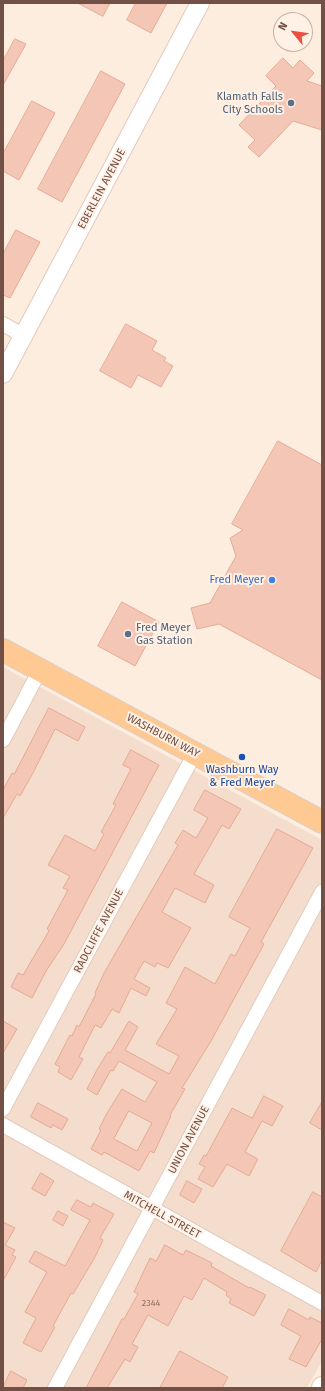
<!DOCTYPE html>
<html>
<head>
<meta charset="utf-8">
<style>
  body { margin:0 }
  #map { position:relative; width:325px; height:1391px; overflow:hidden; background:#fdedde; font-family:"Fira Sans",sans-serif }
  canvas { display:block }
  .frame { position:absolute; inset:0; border:4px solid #735046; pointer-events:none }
  .north { position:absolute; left:273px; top:12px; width:40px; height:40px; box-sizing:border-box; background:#fff1e5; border:1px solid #c7b1a5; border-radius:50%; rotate:299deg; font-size:11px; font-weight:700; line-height:16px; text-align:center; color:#735046 }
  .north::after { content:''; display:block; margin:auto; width:14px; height:18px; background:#ec4f3e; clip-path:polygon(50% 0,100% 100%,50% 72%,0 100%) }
</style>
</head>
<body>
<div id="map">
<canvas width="325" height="1391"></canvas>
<div class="frame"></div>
<div class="north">N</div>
</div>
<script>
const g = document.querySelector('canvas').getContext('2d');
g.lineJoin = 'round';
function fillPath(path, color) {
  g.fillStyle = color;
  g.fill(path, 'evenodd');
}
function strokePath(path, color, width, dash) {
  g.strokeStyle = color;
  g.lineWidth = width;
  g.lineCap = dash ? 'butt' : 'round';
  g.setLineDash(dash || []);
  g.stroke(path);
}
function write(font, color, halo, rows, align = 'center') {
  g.font = font + ' "Fira Sans",sans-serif';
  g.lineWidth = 4;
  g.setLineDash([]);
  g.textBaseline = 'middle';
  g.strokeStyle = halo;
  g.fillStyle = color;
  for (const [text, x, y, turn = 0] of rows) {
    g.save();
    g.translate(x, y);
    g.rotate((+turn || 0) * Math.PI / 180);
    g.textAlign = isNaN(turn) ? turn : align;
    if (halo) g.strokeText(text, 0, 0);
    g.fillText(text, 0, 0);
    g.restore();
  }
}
const residential = new Path2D(`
  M3,667l319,173v521l-15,27h-304z`);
const building = new Path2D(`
  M78,3h32l-7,13z
  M136,3h31l-16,30 -24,-13z
  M15,39l11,5 -23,41v-24z
  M283,58l10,10 7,-8 14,13 -7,8 15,5v44l-29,-9 -34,36 -11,-10 7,-7 -16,-15 37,-39 -10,-10z
  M101,71l24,13 -63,118 -24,-13z
  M32,101l23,12 -36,67 -16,-9v-17z
  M16,230l24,12 -30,56 -7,-3v-41z
  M126,324l31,17 -5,9 14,8 -2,3 9,5 -12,21 -23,-12 -7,13 -31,-17z
  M278,441l44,24v215l-103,-56 -22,5 -6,-21 19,-5 26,-47 -6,-18 13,-8 -11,-6z
  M122,602l37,20 -24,44 -37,-20z
  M49,708l36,19 -7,14 -23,-12 -22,44 -13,23 -3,-2 -14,24v-28l9,-17 2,1z
  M131,750l28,15 -95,179 -18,27 -14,27 -21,-11 7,-14 5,2 26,-44 -2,-2 21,-39 -5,-2 7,-12 -22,-11 17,-30 30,16 9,-17 -3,-2 15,-27 -3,-1 18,-35 -8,-4z
  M205,790l36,19 -12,20 -7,-4 -28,49 20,11 -9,18 -30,-15 -13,24 29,16 -23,40 -11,-5 -2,4 -11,-6 -10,18 16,9 -4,8 -15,-8 -12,25 -7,-4 -11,19 -6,-3 -16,32 4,2 -12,21 -13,-8 2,-5 -5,-3 15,-29 2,1 5,-11 2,2 17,-33 -1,-1 9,-20 74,-128 -3,-2 8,-13 13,8 12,-20 -14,-8z
  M277,829l36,19 -52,94 3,2 -53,97 -29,47 3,1 -15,26 1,1 -17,37 -4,-2 -11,20 -35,-19 -2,3 -11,-6 10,-19 -2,-1 8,-16 15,-24 23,13 12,-20 -38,-21 -6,10 -2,-1 -14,25 -10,-6 11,-21 10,-16 2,1 19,-32 9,6 -13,23 44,24 10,-18 -23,-12 21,-35 -11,-6 19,-36 30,17 16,-30 4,2 15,-28 -21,-11zM129,1111l23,12 -15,28 -23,-12z
  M3,1021l14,8 -14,24z
  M264,1096l19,10 -11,20 -10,-5 -17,31 13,7 -9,17 -22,-12 -14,23 -15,-8 7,-12 -6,-3 5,-9 2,1 26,-48 20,10z
  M322,1102v28l-12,-7z
  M38,1103l30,16 -6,11 -9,-5 -2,3 -20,-11z
  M41,1173l13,8 -9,15 -13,-7z
  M187,1181l15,8 -8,14 -14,-8z
  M313,1192l9,5v63l-6,12 -35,-21z
  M77,1200l14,7 2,-4 21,11 -14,24 3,2 -9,19 -21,35 -2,-1 -18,33 2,1 -14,25 -18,-9 13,-25 -11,-6 22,-40 -18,-10 6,-11 30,15 25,-46 -19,-10z
  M58,1211l10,5 -5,10 -10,-6z
  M3,1222l12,6 -10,17 10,5 -3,5 4,2 -13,24z
  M165,1245l18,10 3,-5 26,13 -1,3 38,22 1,-1 16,8 -12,21 -25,-13 2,-4 -5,-4 1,-3 -23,-14 -12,22 -8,-4 -16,30 -20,-11 -16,29 6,3 -8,15 -5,-3 -18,29h-21l36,-69h2l14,-25 -4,-2 16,-34 6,3z
  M289,1309l20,11 1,-3 12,6v16l-16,28 -17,-8 12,-23 -20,-11z
  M180,1351l48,26 -6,11h-62z
  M11,1371l16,9 -4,8h-20z`);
const minor = new Path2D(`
  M3,324l21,12
  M3,740l37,-70
  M3,1109l192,-356
  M3,1125l319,178
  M55,1388l267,-496`);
const tertiary = new Path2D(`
  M3,374l197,-371`);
const secondary = new Path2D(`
  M322,1388v-1`);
const primary = new Path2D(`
  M3,650l319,172`);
const markers = [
  [291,103,4,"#5c6f8a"],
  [272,580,4,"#3f7fe0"],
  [128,634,4,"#5c6f8a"],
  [242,757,4,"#1a4fb4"]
];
const numberNames = [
  ["2344",151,1303]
];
const serviceNames = [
  ["Klamath Falls",283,97],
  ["City Schools",283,110],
  ["Fred Meyer",136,628,"left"],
  ["Gas Station",136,641,"left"]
];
const streetNames = [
  ["EBERLEIN AVENUE",102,189,-62],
  ["WASHBURN WAY",163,736,28],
  ["RADCLIFFE AVENUE",99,931,-62],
  ["UNION AVENUE",189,1140,-62],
  ["MITCHELL STREET",162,1215,29]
];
const shopNames = [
  ["Fred Meyer",264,580]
];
const transitNames = [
  ["Washburn Way",242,770],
  ["& Fred Meyer",242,783]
];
fillPath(residential, '#f4ddcc');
fillPath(building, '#f3c6b5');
strokePath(building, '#e6aa95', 1);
strokePath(minor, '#e3cabd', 16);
strokePath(tertiary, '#e3cabd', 20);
strokePath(secondary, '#e8caba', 22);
strokePath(primary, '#d8cecb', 24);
strokePath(minor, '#fff', 14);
strokePath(tertiary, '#fff', 18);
strokePath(secondary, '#fff', 20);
strokePath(primary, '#fec993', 22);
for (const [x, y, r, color] of markers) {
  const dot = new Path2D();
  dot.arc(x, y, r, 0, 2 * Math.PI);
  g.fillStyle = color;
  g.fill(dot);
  strokePath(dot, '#fff1e5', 1.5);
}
write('9px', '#936e62', null, numberNames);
write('11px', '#4e5e75', '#fff1e5', serviceNames, 'right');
write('11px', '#735046', '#fff1e5', streetNames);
write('11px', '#366cbe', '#fff1e5', shopNames, 'right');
write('11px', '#164399', '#fff1e5', transitNames);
</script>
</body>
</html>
